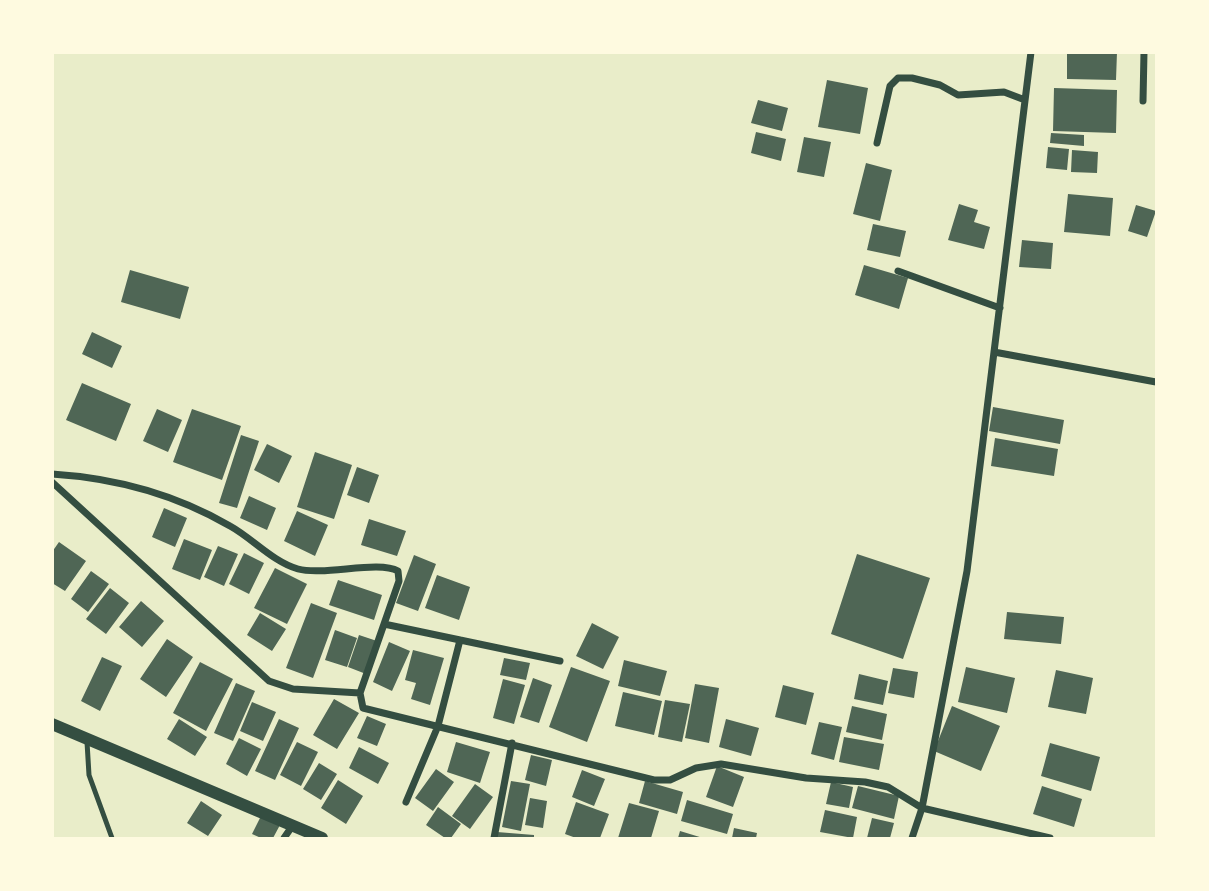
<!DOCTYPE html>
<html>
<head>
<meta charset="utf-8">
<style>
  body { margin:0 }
  #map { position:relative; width:1209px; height:891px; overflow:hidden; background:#e9edc9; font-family:"IBM Plex Sans",sans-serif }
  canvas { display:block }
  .frame { position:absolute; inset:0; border:54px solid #fefae0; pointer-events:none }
</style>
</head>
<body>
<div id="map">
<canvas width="1209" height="891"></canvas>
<div class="frame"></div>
</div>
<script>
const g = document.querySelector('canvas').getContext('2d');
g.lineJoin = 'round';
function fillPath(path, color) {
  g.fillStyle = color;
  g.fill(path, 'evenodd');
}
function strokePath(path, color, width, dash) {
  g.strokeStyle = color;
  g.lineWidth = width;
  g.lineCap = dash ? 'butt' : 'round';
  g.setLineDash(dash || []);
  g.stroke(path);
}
const building = new Path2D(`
  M1067,52h50l-1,28 -49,-1z
  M827,80l41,8 -8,46 -42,-7z
  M1054,88l63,2 -1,43 -63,-2z
  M758,100l30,8 -6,23 -31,-8z
  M756,132l30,7 -5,22 -30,-8z
  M1051,133l33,2v11l-34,-3z
  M804,137l27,5 -7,35 -27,-5z
  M1048,147l21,2 -2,21 -21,-2z
  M1072,150l26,2 -1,21 -26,-1z
  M866,163l26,7 -12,51 -27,-7z
  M1068,194l45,4 -3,38 -46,-4z
  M959,204l19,6 -4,12 16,5 -6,22 -36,-9z
  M1136,205l20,6 -9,26 -19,-6z
  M873,224l33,7 -6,26 -33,-7z
  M1022,240l31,3 -2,26 -32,-2z
  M864,265l44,13 -9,31 -44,-14z
  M130,270l59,17 -9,32 -59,-17z
  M92,332l30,14 -10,22 -30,-14z
  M82,383l49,21 -15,37 -50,-21z
  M993,407l71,13 -4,24 -71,-13z
  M157,409l25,11 -14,32 -25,-11z
  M192,409l49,17 -19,54 -49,-18z
  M241,435l18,6 -22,67 -18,-5z
  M995,438l63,11 -4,27 -63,-10z
  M267,444l25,12 -13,27 -25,-13z
  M315,452l37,13 -18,54 -37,-12z
  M357,467l22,8 -10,28 -22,-8z
  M249,496l27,12 -9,22 -27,-12z
  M164,508l23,10 -12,29 -23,-10z
  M297,511l31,14 -13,31 -31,-15z
  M369,519l37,12 -9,25 -36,-11z
  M184,539l28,11 -12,30 -28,-11z
  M59,542l27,19 -21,30 -13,-8v-31z
  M218,546l20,8 -14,32 -20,-9z
  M244,553l20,10 -15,31 -20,-10z
  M857,554l73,24 -27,81 -72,-25z
  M414,555l22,9 -18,47 -22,-8z
  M275,568l32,16 -20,40 -33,-16z
  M91,571l18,13 -21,28 -17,-13z
  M437,575l33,12 -11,33 -34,-12z
  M338,580l44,15 -8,25 -45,-15z
  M110,588l19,15 -23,31 -20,-15z
  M141,601l23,20 -22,26 -23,-20z
  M311,603l26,10 -24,65 -27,-10z
  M1007,612l57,5 -3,27 -57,-5z
  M260,613l26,16 -14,22 -25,-16z
  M592,623l27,14 -16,32 -27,-13z
  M335,630l22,8 -10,29 -22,-7z
  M359,635l18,6 -11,33 -18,-7z
  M167,639l26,18 -27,40 -26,-18z
  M389,642l21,9 -18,40 -19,-9z
  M413,650l31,8 -14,47 -19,-6 5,-16 -11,-3z
  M102,657l20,9 -22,45 -19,-10z
  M504,658l26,5 -4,17 -26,-5z
  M624,660l43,11 -7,25 -42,-10z
  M200,662l33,17 -27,52 -33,-18z
  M571,667l39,14 -23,61 -38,-15z
  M966,667l49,11 -8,35 -49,-11z
  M893,668l25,4 -4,26 -26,-5z
  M1056,670l37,8 -7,36 -38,-7z
  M859,674l29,7 -5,24 -29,-6z
  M533,678l19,7 -13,38 -19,-6z
  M503,679l22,6 -11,39 -21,-6z
  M236,683l19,8 -22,50 -19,-8z
  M695,684l24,4 -10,55 -24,-5z
  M783,685l31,8 -8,32 -31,-8z
  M623,692l39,9 -8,34 -39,-9z
  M334,699l25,14 -22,36 -24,-14z
  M665,700l25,4 -8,38 -24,-5z
  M252,702l24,10 -13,29 -23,-10z
  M852,706l35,8 -5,26 -36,-8z
  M952,706l48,20 -19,45 -47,-20z
  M367,716l19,8 -9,22 -20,-8z
  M179,719l28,18 -12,19 -28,-17z
  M279,719l20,9 -24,52 -20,-9z
  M726,719l33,9 -8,28 -32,-9z
  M819,722l23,5 -8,33 -23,-6z
  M844,737l40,7 -5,26 -40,-8z
  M239,738l22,11 -14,27 -21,-12z
  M297,742l21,10 -17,34 -21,-11z
  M456,742l34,10 -10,31 -33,-11z
  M1050,743l50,14 -9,34 -50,-15z
  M359,747l30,16 -11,21 -29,-16z
  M531,755l21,5 -6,26 -21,-6z
  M319,763l18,11 -16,26 -18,-11z
  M717,766l27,11 -11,30 -27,-10z
  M436,769l18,13 -21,29 -18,-13z
  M582,770l23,9 -11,27 -22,-9z
  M338,780l25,16 -17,28 -25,-16z
  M511,781l19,3 -9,47 -19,-4z
  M645,781l38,11 -6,22 -38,-11z
  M831,782l22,5 -4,21 -23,-4z
  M475,784l18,13 -23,32 -18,-13z
  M858,786l41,10 -5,23 -42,-11z
  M1042,786l40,13 -8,28 -41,-13z
  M530,798l17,3 -4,27 -18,-3z
  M687,800l46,14 -6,20 -46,-13z
  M201,801l21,14 -14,21 -21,-13z
  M576,802l33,12 -9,24h-24l-11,-4z
  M629,803l30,8 -8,27h-33z
  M438,807l23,17 -10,14h-6l-19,-13z
  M825,810l32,7 -4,21 -33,-6z
  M261,816l19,9 -7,13h-12l-9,-4z
  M872,818l22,5 -4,15h-23z
  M734,828l23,5 -1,5h-24z
  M680,831l23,7h-25z
  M497,832l37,3v3h-38z`);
const service = new Path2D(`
  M87,742l2,33 23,63`);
const minor = new Path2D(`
  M1143,101l1,-49
  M877,143l13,-57 8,-8h14l28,7 18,10 46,-3 21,8
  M898,271l102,37
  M994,352l162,30
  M52,474c63,4 123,20 178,52 22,12 43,36 68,43 26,7 81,-9 100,2l1,10 -39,112 3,15 291,72h16l26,-12 25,-4 85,14 59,4 23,5 34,21 128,30
  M52,482l217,199 24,8 67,4
  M384,624l176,37
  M406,802l32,-76 22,-86
  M284,838l9,-13
  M494,838l18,-95
  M912,838l10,-30 45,-237 64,-519`);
const tertiary = new Path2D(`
  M52,724l270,114`);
fillPath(building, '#4f6655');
strokePath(service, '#344e41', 5);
strokePath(minor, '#344e41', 7);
strokePath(tertiary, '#344e41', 12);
</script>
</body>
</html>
